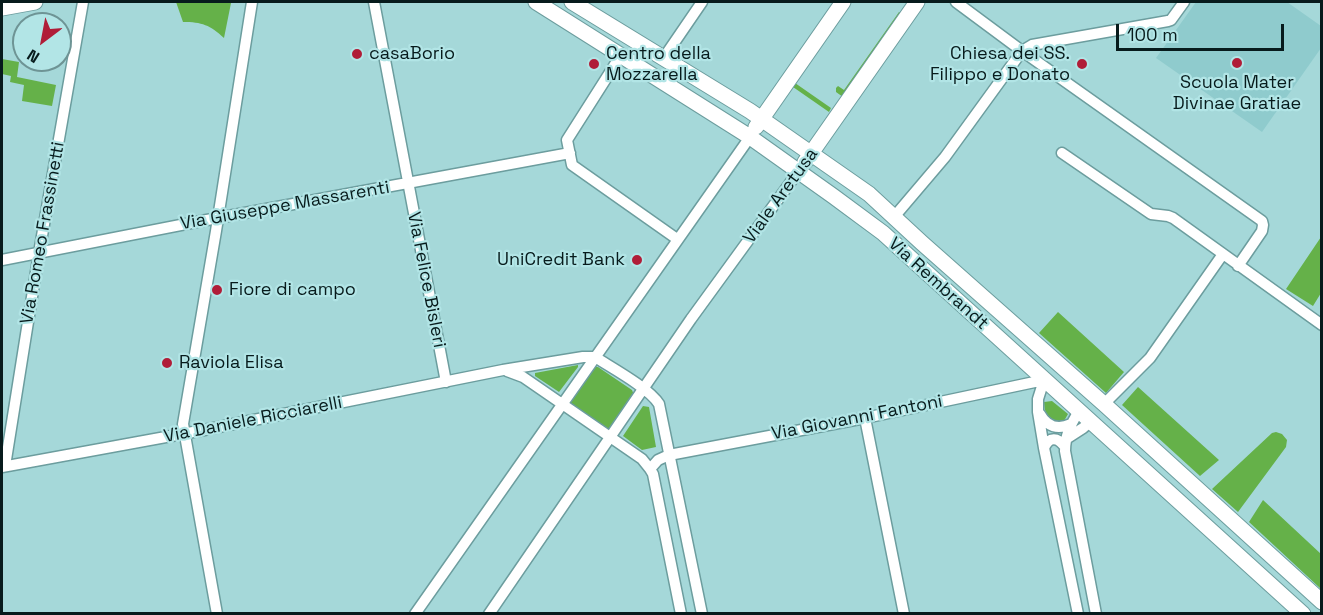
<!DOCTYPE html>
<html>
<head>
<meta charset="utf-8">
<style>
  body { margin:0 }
  #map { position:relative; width:1323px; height:615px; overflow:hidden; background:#a5d8d9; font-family:"Space Grotesk",sans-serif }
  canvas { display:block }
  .frame { position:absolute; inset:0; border:3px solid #071b1c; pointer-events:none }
  .north { position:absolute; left:12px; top:12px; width:60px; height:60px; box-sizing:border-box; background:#b2e5e6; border:2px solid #6e9495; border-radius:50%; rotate:212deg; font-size:16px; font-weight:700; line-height:24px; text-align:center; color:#071b1c }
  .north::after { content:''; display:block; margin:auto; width:21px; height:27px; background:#b01d38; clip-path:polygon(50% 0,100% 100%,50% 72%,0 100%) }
  .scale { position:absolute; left:1116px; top:24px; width:168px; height:27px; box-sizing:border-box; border:3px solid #071b1c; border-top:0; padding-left:8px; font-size:18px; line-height:21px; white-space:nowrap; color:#071b1c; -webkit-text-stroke:4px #b2e5e6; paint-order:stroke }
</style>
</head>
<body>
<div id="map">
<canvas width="1323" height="615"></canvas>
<div class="frame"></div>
<div class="north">N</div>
<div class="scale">100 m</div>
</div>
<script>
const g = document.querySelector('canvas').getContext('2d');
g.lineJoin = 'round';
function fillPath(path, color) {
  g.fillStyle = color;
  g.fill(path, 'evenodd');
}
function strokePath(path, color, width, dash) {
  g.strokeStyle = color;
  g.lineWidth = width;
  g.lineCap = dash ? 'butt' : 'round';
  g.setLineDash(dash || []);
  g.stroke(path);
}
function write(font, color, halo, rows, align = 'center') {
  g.font = font + ' "Space Grotesk",sans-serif';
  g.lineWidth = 4.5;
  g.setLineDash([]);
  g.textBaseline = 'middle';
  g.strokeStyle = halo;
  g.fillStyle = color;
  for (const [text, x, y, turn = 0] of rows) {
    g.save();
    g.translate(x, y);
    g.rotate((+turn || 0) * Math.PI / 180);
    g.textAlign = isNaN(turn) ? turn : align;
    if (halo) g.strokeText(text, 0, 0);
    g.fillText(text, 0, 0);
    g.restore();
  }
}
const built = new Path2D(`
  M1196,2h91l34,24v22l-59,84 -106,-74z`);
const green = new Path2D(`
  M176,2h53l2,1 -7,35c-14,-13 -22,-16 -41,-16z
  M899,12l3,1 -59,84 -7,-5v-4l2,-2 6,4z
  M2,59l17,3 -2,15 39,8 -4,21 -30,-5 2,-16 -14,-3 1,-6 -9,-2z
  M795,83l36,25 -2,4 -36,-25z
  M1321,237v56l-8,13 -27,-17z
  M1058,312l66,60 -18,21 -67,-60z
  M578,365v2l-19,25 -24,-16v-3z
  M592,367h6l34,23 2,5 -23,33h-7l-33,-23 -2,-5z
  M1138,387l81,73 -19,16 -78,-71z
  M1052,401l16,13 -4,7 -8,1c-10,-7 -11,-8 -12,-20z
  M643,406l6,1 7,40 -14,3 -19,-14z
  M1276,432l6,2 5,6 -1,7 -48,65 -26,-23 60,-56z
  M1263,500l58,54v35l-72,-67z`);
const street = new Path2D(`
  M374,2l72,380
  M956,2l66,49 240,170 1,4 -1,6 -24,35
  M621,55l-54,85 5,25 105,74
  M663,59l39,-57
  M1062,153l89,61 17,2 5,2 149,107
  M894,217l51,-60 77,-106 10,-6 136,-24 3,-1 13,-18
  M2,260l194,-38 374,-69
  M595,357c17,11 54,31 64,47l43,210
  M507,371l16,6 119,82 8,10 3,5 28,140
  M1104,404l46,-46 73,-104
  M1079,411c-8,13 -14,24 -14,40l31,163
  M1040,414c7,13 18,16 31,10
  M865,418l39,196
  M1066,439l17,-11 8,-7
  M1044,448c5,-12 14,-11 21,-1
  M5,466l34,-213 44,-251
  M2,467l202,-37 299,-60 80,-13h12
  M650,469l8,-9 11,-5 196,-37 179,-38 -6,19v13l6,36 34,166
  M217,614l-34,-190 33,-193 36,-229
  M415,614l335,-477
  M489,614l202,-295 107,-147`);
const secondary = new Path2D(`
  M536,2l214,135 83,59 50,37 420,381
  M572,2l178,109 119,83 53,49 182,161 218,198
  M2,8l33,-6
  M756,127l87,-125
  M805,162l112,-160`);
const markers = [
  [357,54,6,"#b01d38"],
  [1237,63,6,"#b01d38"],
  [594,64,6,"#b01d38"],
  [1082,64,6,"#b01d38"],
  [637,260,6,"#b01d38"],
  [217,290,6,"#b01d38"],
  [167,363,6,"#b01d38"]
];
const poiNames = [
  ["casaBorio",369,54],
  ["Centro della",606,54],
  ["Mozzarella",606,75],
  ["Chiesa dei SS.",1070,54,"right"],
  ["Filippo e Donato",1070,75,"right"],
  ["Scuola Mater",1237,83,"center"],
  ["Divinae Gratiae",1237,104,"center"],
  ["UniCredit Bank",625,260,"right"],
  ["Fiore di campo",229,290],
  ["Raviola Elisa",179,363]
];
const streetNames = [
  ["Viale Aretusa",781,196,-54],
  ["Via Giuseppe Massarenti",285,206,-10],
  ["Via Romeo Frassinetti",43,233,-80],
  ["Via Felice Bisleri",426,280,79],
  ["Via Rembrandt",938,284,42],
  ["Via Giovanni Fantoni",857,418,-11],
  ["Via Daniele Ricciarelli",253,420,-11]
];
fillPath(built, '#8fcbcd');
fillPath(green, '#65b149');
strokePath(street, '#6c9d9e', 13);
strokePath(secondary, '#6c9d9e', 17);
strokePath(street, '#fff', 10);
strokePath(secondary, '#fff', 15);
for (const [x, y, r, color] of markers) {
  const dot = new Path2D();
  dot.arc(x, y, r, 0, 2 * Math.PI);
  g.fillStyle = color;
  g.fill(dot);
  strokePath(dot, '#b2e5e6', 2);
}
write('18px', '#071b1c', '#b2e5e6', poiNames, 'left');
write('18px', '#071b1c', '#b2e5e6', streetNames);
</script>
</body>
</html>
